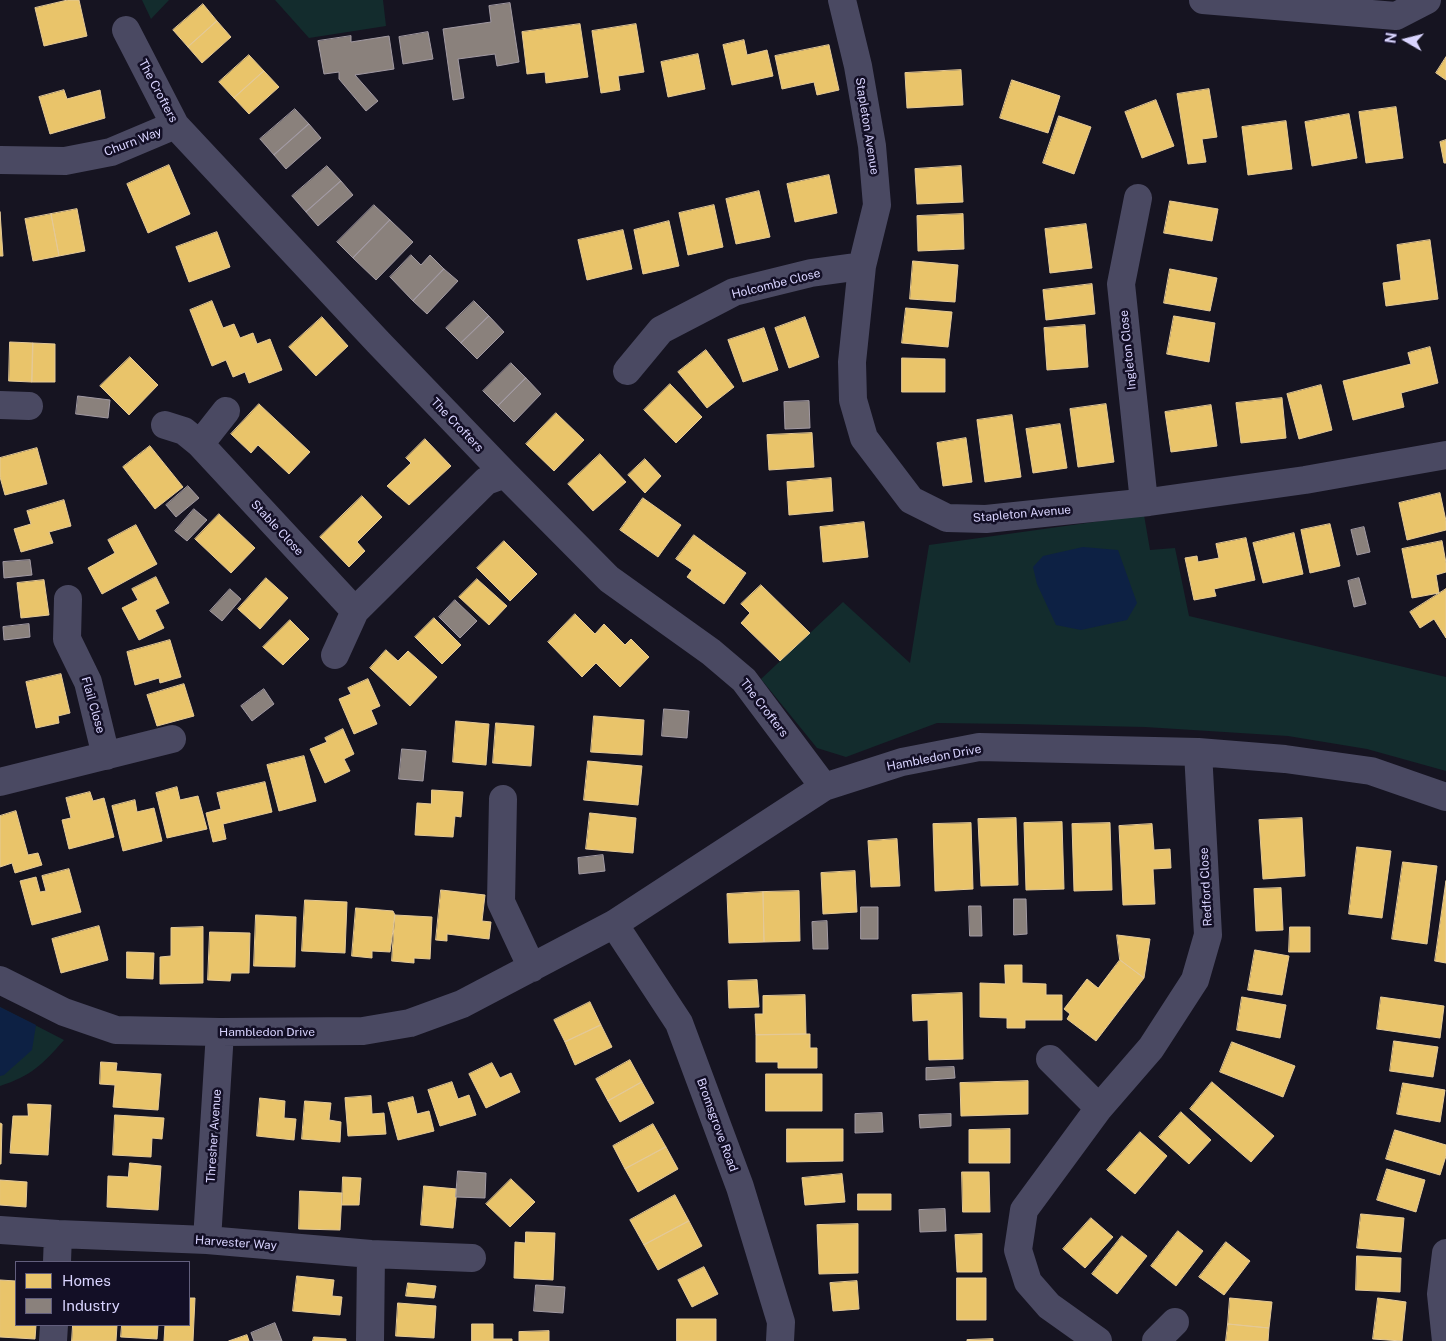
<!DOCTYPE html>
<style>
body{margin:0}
#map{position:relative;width:1446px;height:1341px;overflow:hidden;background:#161421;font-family:"Public Sans",sans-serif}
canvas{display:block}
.legend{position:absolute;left:15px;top:1261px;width:175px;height:65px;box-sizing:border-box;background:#130f26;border:1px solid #625e7d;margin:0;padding:6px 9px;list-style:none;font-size:15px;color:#d9d4ff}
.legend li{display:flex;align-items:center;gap:10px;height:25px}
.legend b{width:25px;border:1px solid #625e7d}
.north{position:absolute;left:1381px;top:15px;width:50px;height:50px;-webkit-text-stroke:4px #130f26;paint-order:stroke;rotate:278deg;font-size:14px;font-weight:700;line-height:20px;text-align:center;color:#d9d4ff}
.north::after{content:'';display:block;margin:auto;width:18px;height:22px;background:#d9d4ff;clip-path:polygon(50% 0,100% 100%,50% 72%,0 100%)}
</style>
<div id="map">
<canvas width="1446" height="1341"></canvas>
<ul class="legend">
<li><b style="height:14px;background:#e9c46a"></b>Homes</li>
<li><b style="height:14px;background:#8a817c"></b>Industry</li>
</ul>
<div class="north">N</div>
</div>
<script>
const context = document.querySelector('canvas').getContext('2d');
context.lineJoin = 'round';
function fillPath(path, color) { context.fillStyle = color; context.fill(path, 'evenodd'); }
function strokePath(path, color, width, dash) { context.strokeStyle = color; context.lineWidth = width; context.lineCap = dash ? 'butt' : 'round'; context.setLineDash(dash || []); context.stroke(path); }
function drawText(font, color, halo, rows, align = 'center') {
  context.font = font + ' "Public Sans",sans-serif'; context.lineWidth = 5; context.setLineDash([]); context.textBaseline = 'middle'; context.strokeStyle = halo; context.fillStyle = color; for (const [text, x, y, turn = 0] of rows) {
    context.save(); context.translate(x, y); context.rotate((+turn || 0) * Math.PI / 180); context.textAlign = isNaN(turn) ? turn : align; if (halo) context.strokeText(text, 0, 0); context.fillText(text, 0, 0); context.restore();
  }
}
const green = new Path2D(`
 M142,0H169L151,19Z
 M275,0H383L386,26L309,38Z
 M1144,515L1150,550L1175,548L1189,616L1446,677V771L1367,749L1288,736L1145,727L1015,724L937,723L846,757L817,748L761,679L843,602L910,663L929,545Z
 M0,1007L64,1040C43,1064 31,1076 0,1086Z`);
const water = new Path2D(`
 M1083,547L1118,550L1137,603L1127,620L1081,630L1056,625L1037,584L1033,567L1043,556Z
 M0,1007L36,1025L32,1050L4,1075L0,1076Z`);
const homes = new Path2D(`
 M68,0H79L87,36L44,46L35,8Z
 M203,4L217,21L188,47L173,30Z
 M217,21L231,37L202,63L188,47Z
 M580,24L588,77L546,83L545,72L527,74L522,32Z
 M636,24L644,72L618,76L620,90L601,93L592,31Z
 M744,40L747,55L767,50L773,76L732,85L723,45Z
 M829,45L839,90L817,95L814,82L782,89L775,56Z
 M698,54L705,89L668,97L661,62Z
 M249,55L264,71L234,98L219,82Z
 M1446,57V80L1436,73Z
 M961,70L963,105L907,108L905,73Z
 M264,71L279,87L249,114L234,98Z
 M1012,80L1060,96L1048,133L1000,118Z
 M1209,89L1217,137L1202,139L1206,162L1188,164L1177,94Z
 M64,90L67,99L100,90L105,118L50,134L39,97Z
 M1156,100L1174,146L1142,158L1125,112Z
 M1396,107L1403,158L1366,163L1359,112Z
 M1349,114L1357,158L1312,166L1305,122Z
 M1059,116L1091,127L1074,174L1043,163Z
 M1286,121L1292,169L1248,175L1242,127Z
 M1446,140V163H1444L1440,142Z
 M169,165L190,214L148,233L127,184Z
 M961,166L963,202L917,204L915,169Z
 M829,175L837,213L795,222L787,184Z
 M759,191L770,237L736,244L726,199Z
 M1170,201L1218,209L1212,241L1164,233Z
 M714,205L723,247L688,255L679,213Z
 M77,209L85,251L59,256L51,214Z
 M0,212L3,256H0Z
 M51,214L59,256L33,261L25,219Z
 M963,214L964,249L918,251L917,216Z
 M669,221L679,266L643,274L634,230Z
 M1086,224L1092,268L1050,273L1045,229Z
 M623,230L632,269L587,280L578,240Z
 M217,232L230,267L189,282L176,247Z
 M1430,240L1438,299L1386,306L1383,283L1401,280L1397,245Z
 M913,261L958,265L955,302L910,299Z
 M1170,269L1217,278L1210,311L1164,303Z
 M1092,284L1095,314L1046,320L1043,290Z
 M212,301L223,328L234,324L240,338L253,333L257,344L270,339L282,370L249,383L245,372L233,377L226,360L212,366L190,310Z
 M906,308L952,312L948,347L902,343Z
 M1174,316L1215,323L1209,362L1167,354Z
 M322,317L348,346L316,376L289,347Z
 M805,317L819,357L789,368L775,328Z
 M1085,325L1088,367L1047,370L1044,328Z
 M764,328L778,370L743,382L728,340Z
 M10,342L33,343L32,382L9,381Z
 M33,343L55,344V382H32Z
 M1430,347L1438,383L1401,393L1404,407L1353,420L1343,381L1411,364L1408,353Z
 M706,350L734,387L707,408L678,372Z
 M130,357L158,385L129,415L100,386Z
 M902,358L945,359V392H902Z
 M670,384L702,417L676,443L644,410Z
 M1321,385L1332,430L1299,439L1287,394Z
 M1282,398L1286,438L1241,443L1236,403Z
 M259,404L310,452L289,474L258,445L251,453L231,434Z
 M1106,404L1114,462L1078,467L1070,409Z
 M1211,405L1217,446L1171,452L1165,412Z
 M556,413L584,440L554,471L526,444Z
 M1012,415L1021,477L985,482L977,420Z
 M1060,424L1067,468L1033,473L1026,429Z
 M812,433L814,467L769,470L767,435Z
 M966,438L972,482L943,486L937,443Z
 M425,439L451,466L409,505L387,486L411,463L406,458Z
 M150,446L183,487L155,509L123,467Z
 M37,448L47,484L5,495L0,477V458Z
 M600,454L626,482L593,511L568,484Z
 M645,459L661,476L645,493L628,475Z
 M831,478L833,511L789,515L787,482Z
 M1440,493L1446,521V530L1407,540L1399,503Z
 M362,496L382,517L357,542L365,551L349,567L320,537Z
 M643,498L681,525L658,557L620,530Z
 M64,500L71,526L49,532L53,543L21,552L14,529L31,524L27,511Z
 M219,514L255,548L231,573L195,539Z
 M864,522L868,557L823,562L820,527Z
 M1330,524L1340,566L1310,573L1301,530Z
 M136,525L157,564L102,594L88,568L115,553L108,540Z
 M1294,533L1303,574L1263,583L1253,543Z
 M694,535L746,573L724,604L687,577L692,570L676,559Z
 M1246,538L1255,580L1214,589L1216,596L1194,600L1185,558L1197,556L1198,562L1219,558L1216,544Z
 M504,541L537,574L510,601L477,568Z
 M1442,541L1446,563V572L1436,575L1439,593L1412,598L1402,549Z
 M156,577L169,603L155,610L164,628L139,640L122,608L138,600L132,589Z
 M266,578L288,598L260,629L238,609Z
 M477,579L507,606L489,625L459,597Z
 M44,580L49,615L21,618L17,583Z
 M761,585L810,633L780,661L741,623L750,613L741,604Z
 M1446,589V638L1434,619L1420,628L1410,612Z
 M575,614L595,634L604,624L625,645L631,639L649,657L620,687L596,663L582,677L548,642Z
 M434,618L461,645L442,664L415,637Z
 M290,620L309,639L283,665L263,647Z
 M170,640L181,677L160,683L159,678L135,685L127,652Z
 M386,650L398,661L408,651L437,677L410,706L370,668Z
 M61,674L70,713L58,716L59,723L36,728L26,682Z
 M368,679L380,706L371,710L377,724L354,734L339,699L351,694L348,688Z
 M184,684L194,716L157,726L147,695Z
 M594,716L644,720L642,755L591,752Z
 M456,721L489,724L486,765L453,762Z
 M496,723L534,726L531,766L493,763Z
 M343,729L354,754L344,759L350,771L325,783L310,749L327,742L325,738Z
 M304,756L316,801L279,811L267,765Z
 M588,761L642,766L638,805L584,800Z
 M265,782L272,812L223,824L226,839L213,842L206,813L221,809L217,793Z
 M177,787L180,800L198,796L207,829L167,838L156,793Z
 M432,790L463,792L461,817L455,816L453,837L415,835L417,803L431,804Z
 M90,792L93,801L104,798L114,837L69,849L62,820L71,818L66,798Z
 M135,800L137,812L154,808L162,841L123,851L112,806Z
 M16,811L28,855L38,853L42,865L15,873L12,863L0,867V816Z
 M590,813L636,818L633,853L586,849Z
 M1016,818L1018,885L981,886L978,819Z
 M1302,818L1305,876L1263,879L1259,820Z
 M1062,822L1064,889L1026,890L1024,823Z
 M971,823L973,889L935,891L933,824Z
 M1110,823L1112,890L1074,891L1072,824Z
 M1152,824L1154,850L1170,849L1171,868L1153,869L1155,904L1123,905L1119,826Z
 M897,839L900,886L871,887L868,841Z
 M1357,847L1391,851L1382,918L1349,914Z
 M1403,862L1437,866L1427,944L1392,939Z
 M69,869L81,912L32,925L20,881L36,877L40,892L46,891L42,876Z
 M855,871L857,912L823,914L821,873Z
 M1446,881V963L1435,961Z
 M1281,888L1283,930L1256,931L1254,889Z
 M441,890L485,895L482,921L491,922L489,939L447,934V941L436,940Z
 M799,891L800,941L764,942L763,892Z
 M763,892L764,942L729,943L727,894Z
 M305,900L347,902L345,953L302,951Z
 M356,908L393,911L395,915L390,952L372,951V958L352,956Z
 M256,915L296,917L295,967L254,966Z
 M395,915L432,917L430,959L414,958V963L392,961Z
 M99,926L108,960L61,973L52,939Z
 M203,927V983L160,984V957L171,956V928Z
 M1290,927H1310V952H1289Z
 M210,932L250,933L249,973H231L230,981L208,980Z
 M1117,935L1150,939L1144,978L1120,960Z
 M1255,950L1289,956L1282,995L1248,990Z
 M127,952L154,953L153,979L127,978Z
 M1120,960L1144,978L1096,1041L1067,1019L1070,1014L1064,1009L1087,979L1098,988Z
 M1005,965H1022V983L1046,984V995H1062V1020H1025V1028H1007V1018L980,1017V983L1005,984Z
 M757,980L759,1007L729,1008L728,981Z
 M962,993L963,1059L929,1060L928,1020L913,1021L912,995Z
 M805,995L806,1034L756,1035L755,1014H763V996Z
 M1242,997L1286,1005L1280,1038L1237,1030Z
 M1381,997L1444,1006L1440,1038L1377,1029Z
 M590,1002L601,1025L565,1042L554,1020Z
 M601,1025L612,1047L575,1065L565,1042Z
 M806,1034H810V1048H817V1068H778V1062H756V1035Z
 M1394,1041L1438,1047L1433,1077L1390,1071Z
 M1232,1042L1295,1066L1283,1097L1220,1072Z
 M630,1060L642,1082L608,1101L596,1079Z
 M101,1062L117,1063L116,1071L161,1074L158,1110L113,1107L115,1085L100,1084Z
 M492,1063L500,1078L511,1073L520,1092L486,1108L469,1074Z
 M766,1074H822V1111H766Z
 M1028,1081V1114L961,1116L960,1083Z
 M452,1082L458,1099L469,1095L476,1115L440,1126L428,1090Z
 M642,1082L654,1103L620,1122L608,1101Z
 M1212,1082L1274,1136L1251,1162L1190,1109Z
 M1403,1083L1445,1090L1440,1122L1397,1114Z
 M371,1096L372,1114L384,1113L386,1134L348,1136L345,1098Z
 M413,1097L417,1114L429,1111L434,1131L398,1140L388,1103Z
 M260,1098L285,1101L284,1118L296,1119L294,1140L257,1136Z
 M305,1101L331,1103L329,1120L341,1122L340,1142L302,1139Z
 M28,1104L51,1105L48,1155L10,1153L13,1116H28Z
 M1181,1112L1211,1140L1189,1164L1159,1137Z
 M115,1115L164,1118L162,1139L152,1138L151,1157L113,1155Z
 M0,1123L2,1124L1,1164H0Z
 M653,1124L666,1147L625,1169L613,1146Z
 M787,1129H843V1161L787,1162Z
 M1010,1129V1163H969V1130Z
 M1395,1130L1446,1145V1156L1440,1175L1386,1159Z
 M1140,1132L1167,1156L1135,1194L1107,1170Z
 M666,1147L678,1169L638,1192L625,1169Z
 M130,1163L161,1166L158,1210L107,1207L108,1176L128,1177Z
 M1387,1169L1425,1180L1416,1212L1377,1200Z
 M962,1172H989L990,1212H963Z
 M842,1174L845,1202L805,1205L802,1178Z
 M343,1177L361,1178L359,1205H342Z
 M511,1179L535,1202L510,1227L486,1204Z
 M0,1180L27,1182L26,1207L0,1205Z
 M424,1186L457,1189L453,1228L421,1225Z
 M300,1191L342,1193L340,1230L299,1229Z
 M858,1194H891V1210H858Z
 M675,1195L689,1221L644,1245L630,1220Z
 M1361,1214L1404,1218L1401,1252L1357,1248Z
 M1091,1218L1113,1237L1085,1268L1063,1249Z
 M689,1221L702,1246L658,1270L644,1245Z
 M858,1224V1273L819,1274L817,1225Z
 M1178,1231L1203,1251L1176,1286L1151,1266Z
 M526,1232L555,1233L553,1280L514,1278L515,1242L525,1243Z
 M982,1234V1272H957L955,1235Z
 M1122,1236L1147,1256L1117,1294L1092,1274Z
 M1226,1242L1250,1261L1224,1295L1199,1277Z
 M1357,1256L1401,1258L1400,1292L1356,1290Z
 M704,1267L718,1294L692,1307L678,1280Z
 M297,1276L334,1280L332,1296L342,1297L340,1315L293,1311Z
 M957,1278H986V1320H957Z
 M0,1280L16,1281V1325H36L35,1339L0,1337Z
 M857,1281L859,1309L833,1311L830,1283Z
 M408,1283L436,1286L434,1298L406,1296Z
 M189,1298H195L193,1341H164L165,1325H189Z
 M1230,1298L1272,1302L1269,1328L1228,1324Z
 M1378,1298L1406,1302L1402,1341L1373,1339Z
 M398,1303L436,1306L434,1338L396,1336Z
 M677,1319H716V1341H677Z
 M472,1324H493V1339H512V1341H472Z
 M1228,1324L1269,1328L1268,1341H1226Z
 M73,1325H117L116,1341H72Z
 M122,1325H158L157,1339L121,1337Z
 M549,1331V1341H519V1332Z
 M247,1335L249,1341H229Z
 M314,1337L346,1339V1341H313Z
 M993,1339V1341H967V1340Z`);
const industry = new Path2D(`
 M510,3L519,62L497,66L495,54L458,59L464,98L453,100L443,29L491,22L489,6Z
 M428,32L433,59L403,64L399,37Z
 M351,36V42L389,36L394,69L355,75L378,101L366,111L339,79V72L324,74L318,41Z
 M295,109L309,124L274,155L260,139Z
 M309,124L321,138L286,169L274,155Z
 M327,166L341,181L306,212L292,196Z
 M341,181L353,195L318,226L306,212Z
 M374,205L390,220L353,258L337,242Z
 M390,220L413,242L376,280L353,258Z
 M411,255L421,265L430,255L444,269L413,301L390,277Z
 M444,269L458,281L427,314L413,301Z
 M474,301L489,316L461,343L446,328Z
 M489,316L504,332L477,359L461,343Z
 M511,363L526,378L498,406L483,391Z
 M526,378L541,394L514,422L498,406Z
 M78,396L110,400L108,418L76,414Z
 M809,401L810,428L785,429L784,402Z
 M188,486L199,498L176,517L166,505Z
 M194,509L207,520L187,541L175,531Z
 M1364,527L1370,552L1357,555L1351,530Z
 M30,560L32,575L4,578L3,562Z
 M1359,578L1366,604L1354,607L1348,581Z
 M230,589L241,599L222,621L210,611Z
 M455,600L477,621L460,638L439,617Z
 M29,624L30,637L4,640L3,627Z
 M264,689L274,704L252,721L241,706Z
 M664,709L689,711L687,738L662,736Z
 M402,749L426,751L423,781L399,779Z
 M603,855L605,871L579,874L578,858Z
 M1014,899H1026L1027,934L1014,935Z
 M969,906H981L982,936H970Z
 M861,907H878V939H861Z
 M827,921L828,949H813L812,922Z
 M954,1067L955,1078L926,1080V1068Z
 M882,1113L883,1132L855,1133V1114Z
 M951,1114V1126L920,1128L919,1115Z
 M458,1171L486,1173L485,1198L456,1197Z
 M945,1209L946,1231L920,1232L919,1210Z
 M536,1285L565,1287L563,1313L534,1311Z
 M275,1323L282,1341H254L251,1333Z`);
const minor = new Path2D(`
 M842,0L858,66L872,146L877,205L862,266L852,362L853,400L864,438L911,500L947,518L986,519L1149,502L1305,480L1446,455
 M1203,0L1396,16L1427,0
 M126,30L175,125L378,342L505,474L609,579L711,652L744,680L824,787
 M0,160L65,161L111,152L175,125
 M1138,198L1121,284L1144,502
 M627,371L661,330L734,292L811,273L862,266
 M0,405L29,406
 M165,425L184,431L200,444L355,611
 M200,444L226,411
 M68,599L67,639L88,682L106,756
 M335,655L355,611L486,481L505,474
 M0,782L172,739
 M503,799L501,902L532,968
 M614,924L679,1023L740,1187L781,1322L780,1341
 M0,980L64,1012L116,1030L220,1032L363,1031L410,1023L462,1004L614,924L824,787L902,762L979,747L1198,752L1285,759L1371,771L1446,797
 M1050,1059L1099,1108
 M0,1230L58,1234L207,1240L371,1254L472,1258
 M207,1240L220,1032
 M57,1262L58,1234
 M53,1341L54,1325
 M370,1341L371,1254
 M1098,1341L1049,1306L1028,1282L1018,1250L1024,1210L1099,1108L1151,1048L1195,980L1208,935L1198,752
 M1156,1341L1175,1322
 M1446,1341L1441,1294L1446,1253`);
const streetNames = [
 ["The Crofters",158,91,62],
 ["Stapleton Avenue",867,126,81],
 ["Churn Way",133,142,-21],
 ["Holcombe Close",776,284,-14],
 ["Ingleton Close",1128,350,-96],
 ["The Crofters",457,425,46],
 ["Stapleton Avenue",1022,514,-5],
 ["Stable Close",277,528,47],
 ["Flail Close",93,705,74],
 ["The Crofters",764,708,52],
 ["Hambledon Drive",934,758,-11],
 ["Redford Close",1206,887,-93],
 ["Hambledon Drive",267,1032],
 ["Bromsgrove Road",717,1125,70],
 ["Thresher Avenue",214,1136,-86],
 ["Harvester Way",236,1243,4]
];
fillPath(green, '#132c2d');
fillPath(water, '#0d2144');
fillPath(homes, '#e9c46a');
strokePath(homes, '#e4c997', 1);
fillPath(industry, '#8a817c');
strokePath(industry, '#a29aa3', 1);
strokePath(minor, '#4a4962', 28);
drawText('12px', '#d9d4ff', '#130f26', streetNames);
</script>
